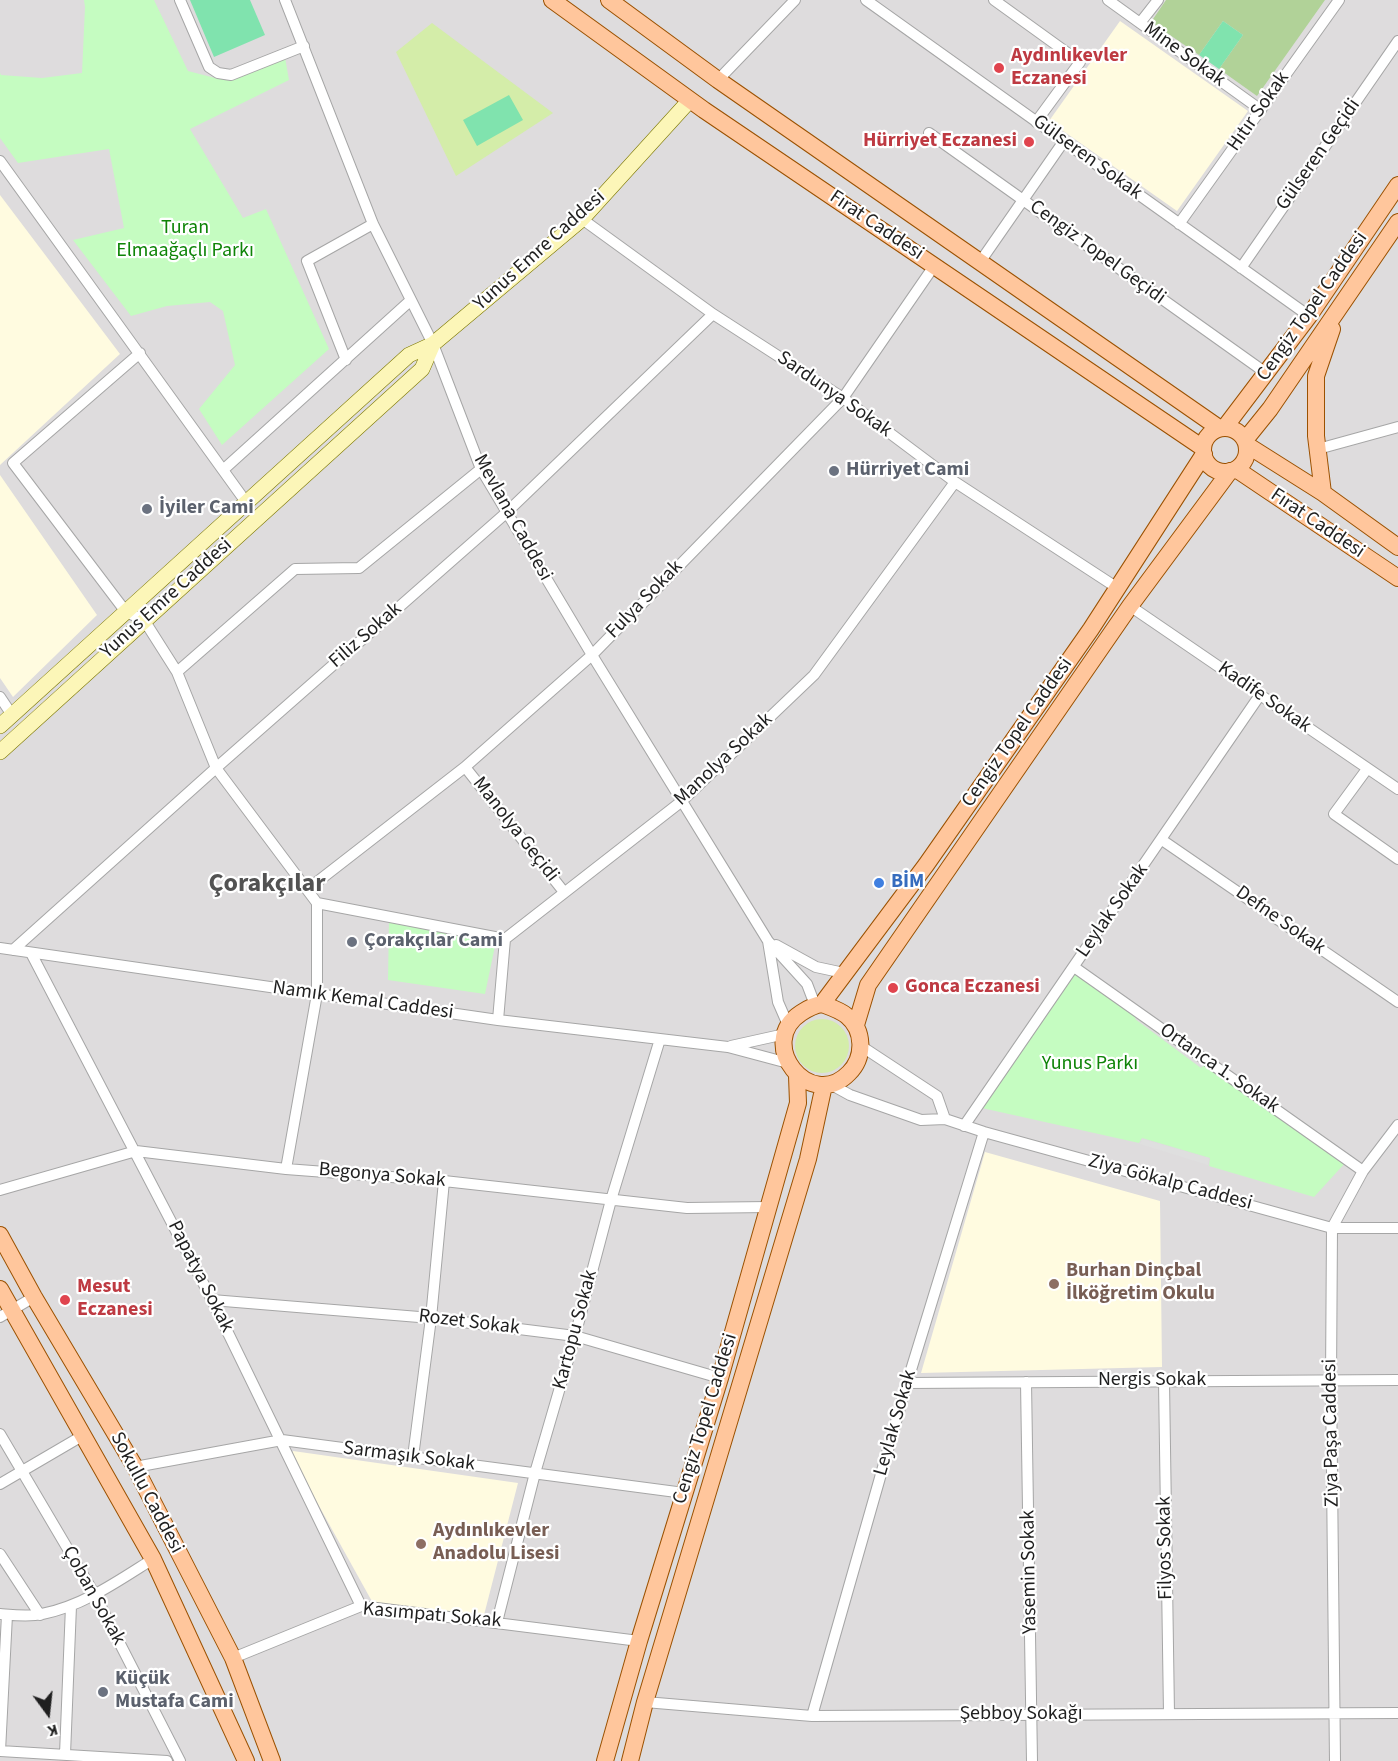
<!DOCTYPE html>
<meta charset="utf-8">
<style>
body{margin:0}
#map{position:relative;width:1398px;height:1761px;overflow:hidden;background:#f1ebe5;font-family:"Source Sans 3",sans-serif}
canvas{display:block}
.north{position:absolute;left:18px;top:1683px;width:60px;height:60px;-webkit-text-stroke:4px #fff;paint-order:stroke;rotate:165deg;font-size:16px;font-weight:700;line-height:24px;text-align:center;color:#1f1f1f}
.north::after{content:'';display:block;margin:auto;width:21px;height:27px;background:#1f1f1f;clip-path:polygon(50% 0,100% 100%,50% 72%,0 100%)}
</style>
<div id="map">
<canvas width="1398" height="1761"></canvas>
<div class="north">K</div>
</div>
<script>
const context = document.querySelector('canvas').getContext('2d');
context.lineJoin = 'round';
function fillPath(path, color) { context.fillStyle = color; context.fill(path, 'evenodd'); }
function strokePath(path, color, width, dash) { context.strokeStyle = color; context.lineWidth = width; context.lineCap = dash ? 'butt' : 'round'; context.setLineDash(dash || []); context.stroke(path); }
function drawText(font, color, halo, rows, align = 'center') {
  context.font = font + ' "Source Sans 3",sans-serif'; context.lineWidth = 4.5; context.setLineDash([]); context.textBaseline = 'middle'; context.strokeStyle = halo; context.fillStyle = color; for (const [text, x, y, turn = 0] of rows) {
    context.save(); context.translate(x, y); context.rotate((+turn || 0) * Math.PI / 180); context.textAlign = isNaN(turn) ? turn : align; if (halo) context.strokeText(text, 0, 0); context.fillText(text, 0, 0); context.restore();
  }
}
const residential = new Path2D(`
 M0,0H1398V1761H0Z`);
const education = new Path2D(`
 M1120,21L1248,111L1177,211L1049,121Z
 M0,195L120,354L0,465Z
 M0,475L97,615L13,697L0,678Z
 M985,1152L1160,1201L1162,1367L921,1373Z
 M293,1451L518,1483L484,1615L374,1605L294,1461L292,1454Z`);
const grass = new Path2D(`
 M432,23L553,113L456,176L396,52Z
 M795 1046a27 27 0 1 1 54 0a27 27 0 1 1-54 0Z`);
const forest = new Path2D(`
 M1166,0H1325L1257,96L1219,69L1243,35L1223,21L1199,55L1151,22Z`);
const park = new Path2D(`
 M84,0H154L188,71L215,78L284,52L289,80L190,129L243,218L266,209L329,349L222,445L199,409L235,365L223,311L210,302L167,306L131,316L73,240L124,228L109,149L18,163L0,138V73L1,75L42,78L82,73L85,7Z
 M389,921L496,941L485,994L388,980Z
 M1075,970L1138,1014L1135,1019L1201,1068L1207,1062L1346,1162L1314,1197L1209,1166L1210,1158L1142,1138L1139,1143L982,1108Z`);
const pitch = new Path2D(`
 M190,0H250L265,35L214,57Z
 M1223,21L1243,35L1219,69L1199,55Z
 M509,95L523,120L477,146L463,120Z`);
const parking = new Path2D(`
 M1142,1139L1209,1158L1208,1165L1140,1144Z`);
const street = new Path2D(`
 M180,0L209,67L218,73L231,75L304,46
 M285,0L373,224L433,344L481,469L592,655L768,941L807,984L815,1005
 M866,0L1309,316
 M994,0L1080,62L1036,122
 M1108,0L1261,110
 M1140,23L1158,0
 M718,80L795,0
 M929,133L1266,373
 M0,161L246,502
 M582,219L713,314L843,398L955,482L1119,589
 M1179,224L1339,0
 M980,262L1064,141
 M1241,268L1398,41
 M140,353L13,463L126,612L144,620L177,672L216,768L317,903V994L286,1169
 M346,360L307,261L373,224
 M1318,449L1398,427
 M223,470L411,300
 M1130,606L1398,789
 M177,672L295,569L359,568L481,469
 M0,697L12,715
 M465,767L564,892
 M1367,769L1334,814L1398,859
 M1162,840L1398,1002
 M308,889L465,767L592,655L843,398L934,266
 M317,903L505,939
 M768,941L778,1002L788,1025
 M776,945L816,967L844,973
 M0,948L498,1020L728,1047L788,1063
 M13,950L216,768L506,513L713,314
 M31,953L212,1300L361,1606
 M1074,967L1363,1171
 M498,1020L505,939L682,801L814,675L955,482
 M731,1046L785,1034
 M861,1046L937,1096L945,1119
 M830,1084L850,1095L921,1120L945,1119L984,1132L1332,1228H1398
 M964,1126L1260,695
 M0,1190L136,1151L286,1169L444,1181L687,1208L769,1207
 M212,1300L431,1318L575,1336L720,1378
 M0,1317L34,1297
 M1164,1381L1169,1714
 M1026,1382L1032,1761
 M907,1383L1398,1380
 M0,1434L95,1595L180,1761
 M413,1457L431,1318L444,1181
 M135,1467L282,1440L684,1493
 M0,1484L82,1436
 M0,1554L40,1615
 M0,1614C13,1615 29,1617 42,1614C83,1606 118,1581 153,1559
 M497,1622L535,1473L575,1336L611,1200L660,1039
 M233,1658L361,1606L639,1641
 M645,1702L812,1716L1398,1713
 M812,1716L907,1383L984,1132
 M0,1751L167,1761
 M0,1751L7,1615
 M65,1754L71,1606
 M1335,1761L1331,1380L1332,1228L1363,1171L1398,1125`);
const secondary = new Path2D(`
 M0,726L409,355L433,344L582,219L690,100
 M0,752L422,369L433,344`);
const primary = new Path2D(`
 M552,0L704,110L1203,448
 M609,0L718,80L1219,428
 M1225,427L1309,316L1398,185
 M1203 450a22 22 0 1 1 44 0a22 22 0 1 1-44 0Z
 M1245,440L1270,409L1398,222
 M1247,445L1323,493L1398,547
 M1236,469L1398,578
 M1323,493L1316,436V376L1332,329
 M822,1004L926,865L1091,629L1204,454
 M822,1004C830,1007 840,1010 847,1016C864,1030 865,1057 849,1073C810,1113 755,1043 801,1013C807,1009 814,1005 822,1004Z
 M856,1025L868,985L1130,606L1230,471
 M0,1235L34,1297L135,1467L233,1658L272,1761
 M0,1289L153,1559L246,1761
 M605,1761L639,1641L720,1378L798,1103L797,1076
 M630,1761L645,1702L808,1159L824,1085`);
const markers = [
 [999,68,6,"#e0444e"],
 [1029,142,6,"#e0444e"],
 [834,471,6,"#6b7280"],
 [147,509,6,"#6b7280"],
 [879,883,6,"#3f7fe0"],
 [352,942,6,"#6b7280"],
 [893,988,6,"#e0444e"],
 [1054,1284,6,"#8d6e63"],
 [65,1300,6,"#e0444e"],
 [421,1544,6,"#8d6e63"],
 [103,1692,6,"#6b7280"]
];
const streetNames = [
 ["Mine Sokak",1184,55,36],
 ["Hıtır Sokak",1259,112,-55],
 ["Gülseren Geçidi",1319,155,-55],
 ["Gülseren Sokak",1087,158,36],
 ["Fırat Caddesi",876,226,34],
 ["Yunus Emre Caddesi",540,251,-42],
 ["Cengiz Topel Geçidi",1097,253,36],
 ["Cengiz Topel Caddesi",1313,307,-55],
 ["Sardunya Sokak",834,395,35],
 ["Mevlana Caddesi",512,518,61],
 ["Fırat Caddesi",1317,524,34],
 ["Yunus Emre Caddesi",167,599,-42],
 ["Fulya Sokak",645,600,-46],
 ["Filiz Sokak",366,636,-41],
 ["Kadife Sokak",1264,698,35],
 ["Cengiz Topel Caddesi",1018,733,-55],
 ["Manolya Sokak",724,760,-43],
 ["Manolya Geçidi",515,830,52],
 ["Leylak Sokak",1113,911,-55],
 ["Defne Sokak",1280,921,35],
 ["Namık Kemal Caddesi",363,1001,8],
 ["Ortanca 1. Sokak",1219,1069,35],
 ["Begonya Sokak",382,1176,5],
 ["Ziya Gökalp Caddesi",1170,1183,15],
 ["Papatya Sokak",200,1277,63],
 ["Rozet Sokak",469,1323,7],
 ["Kartopu Sokak",576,1330,-75],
 ["Nergis Sokak",1152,1381],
 ["Cengiz Topel Caddesi",706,1419,-73],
 ["Leylak Sokak",896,1423,-74],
 ["Ziya Paşa Caddesi",1332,1433,-91],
 ["Sarmaşık Sokak",409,1457,7],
 ["Sokullu Caddesi",146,1493,62],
 ["Filyos Sokak",1166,1548,-91],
 ["Yasemin Sokak",1030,1572,-91],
 ["Çoban Sokak",93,1596,61],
 ["Kasımpatı Sokak",432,1616,5],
 ["Şebboy Sokağı",1021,1715]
];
const healthNames = [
 ["Aydınlıkevler",1011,57],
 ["Eczanesi",1011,80],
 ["Hürriyet Eczanesi",1017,142,"right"],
 ["Gonca Eczanesi",905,988],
 ["Mesut",77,1288],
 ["Eczanesi",77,1311]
];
const parkNames = [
 ["Turan",185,229],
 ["Elmaağaçlı Parkı",185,252],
 ["Yunus Parkı",1090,1065]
];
const worshipNames = [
 ["Hürriyet Cami",846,471],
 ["İyiler Cami",159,509],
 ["Çorakçılar Cami",364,942],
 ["Küçük",115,1680],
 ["Mustafa Cami",115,1703]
];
const shopNames = [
 ["BİM",891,883]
];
const educationNames = [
 ["Burhan Dinçbal",1066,1272],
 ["İlköğretim Okulu",1066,1295],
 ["Aydınlıkevler",433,1532],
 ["Anadolu Lisesi",433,1555]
];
const districtNames = [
 ["Çorakçılar",267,885]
];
fillPath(residential, '#dedcdd');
fillPath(education, '#fffbe0');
fillPath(grass, '#d4eda9');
fillPath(forest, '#b1d298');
fillPath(park, '#c5fcc1');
fillPath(pitch, '#80e3ae');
fillPath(parking, '#dfdfdf');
strokePath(street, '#a6a6a6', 12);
strokePath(secondary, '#7d7800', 16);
strokePath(primary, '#9b5100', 18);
strokePath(street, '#fff', 10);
strokePath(secondary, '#fcf6b8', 15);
strokePath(primary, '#ffc69c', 16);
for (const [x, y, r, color] of markers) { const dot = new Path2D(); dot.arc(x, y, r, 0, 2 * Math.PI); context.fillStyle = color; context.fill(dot); strokePath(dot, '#fff', 2); }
drawText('20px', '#1f1f1f', '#fff', streetNames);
drawText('bold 20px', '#be3a42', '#fff', healthNames, 'left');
drawText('20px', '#0e8407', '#fff', parkNames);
drawText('bold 20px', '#5b616d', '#fff', worshipNames, 'left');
drawText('bold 20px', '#366cbe', '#fff', shopNames, 'left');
drawText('bold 20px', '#785e54', '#fff', educationNames, 'left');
drawText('bold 26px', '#525252', '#fff', districtNames);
</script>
